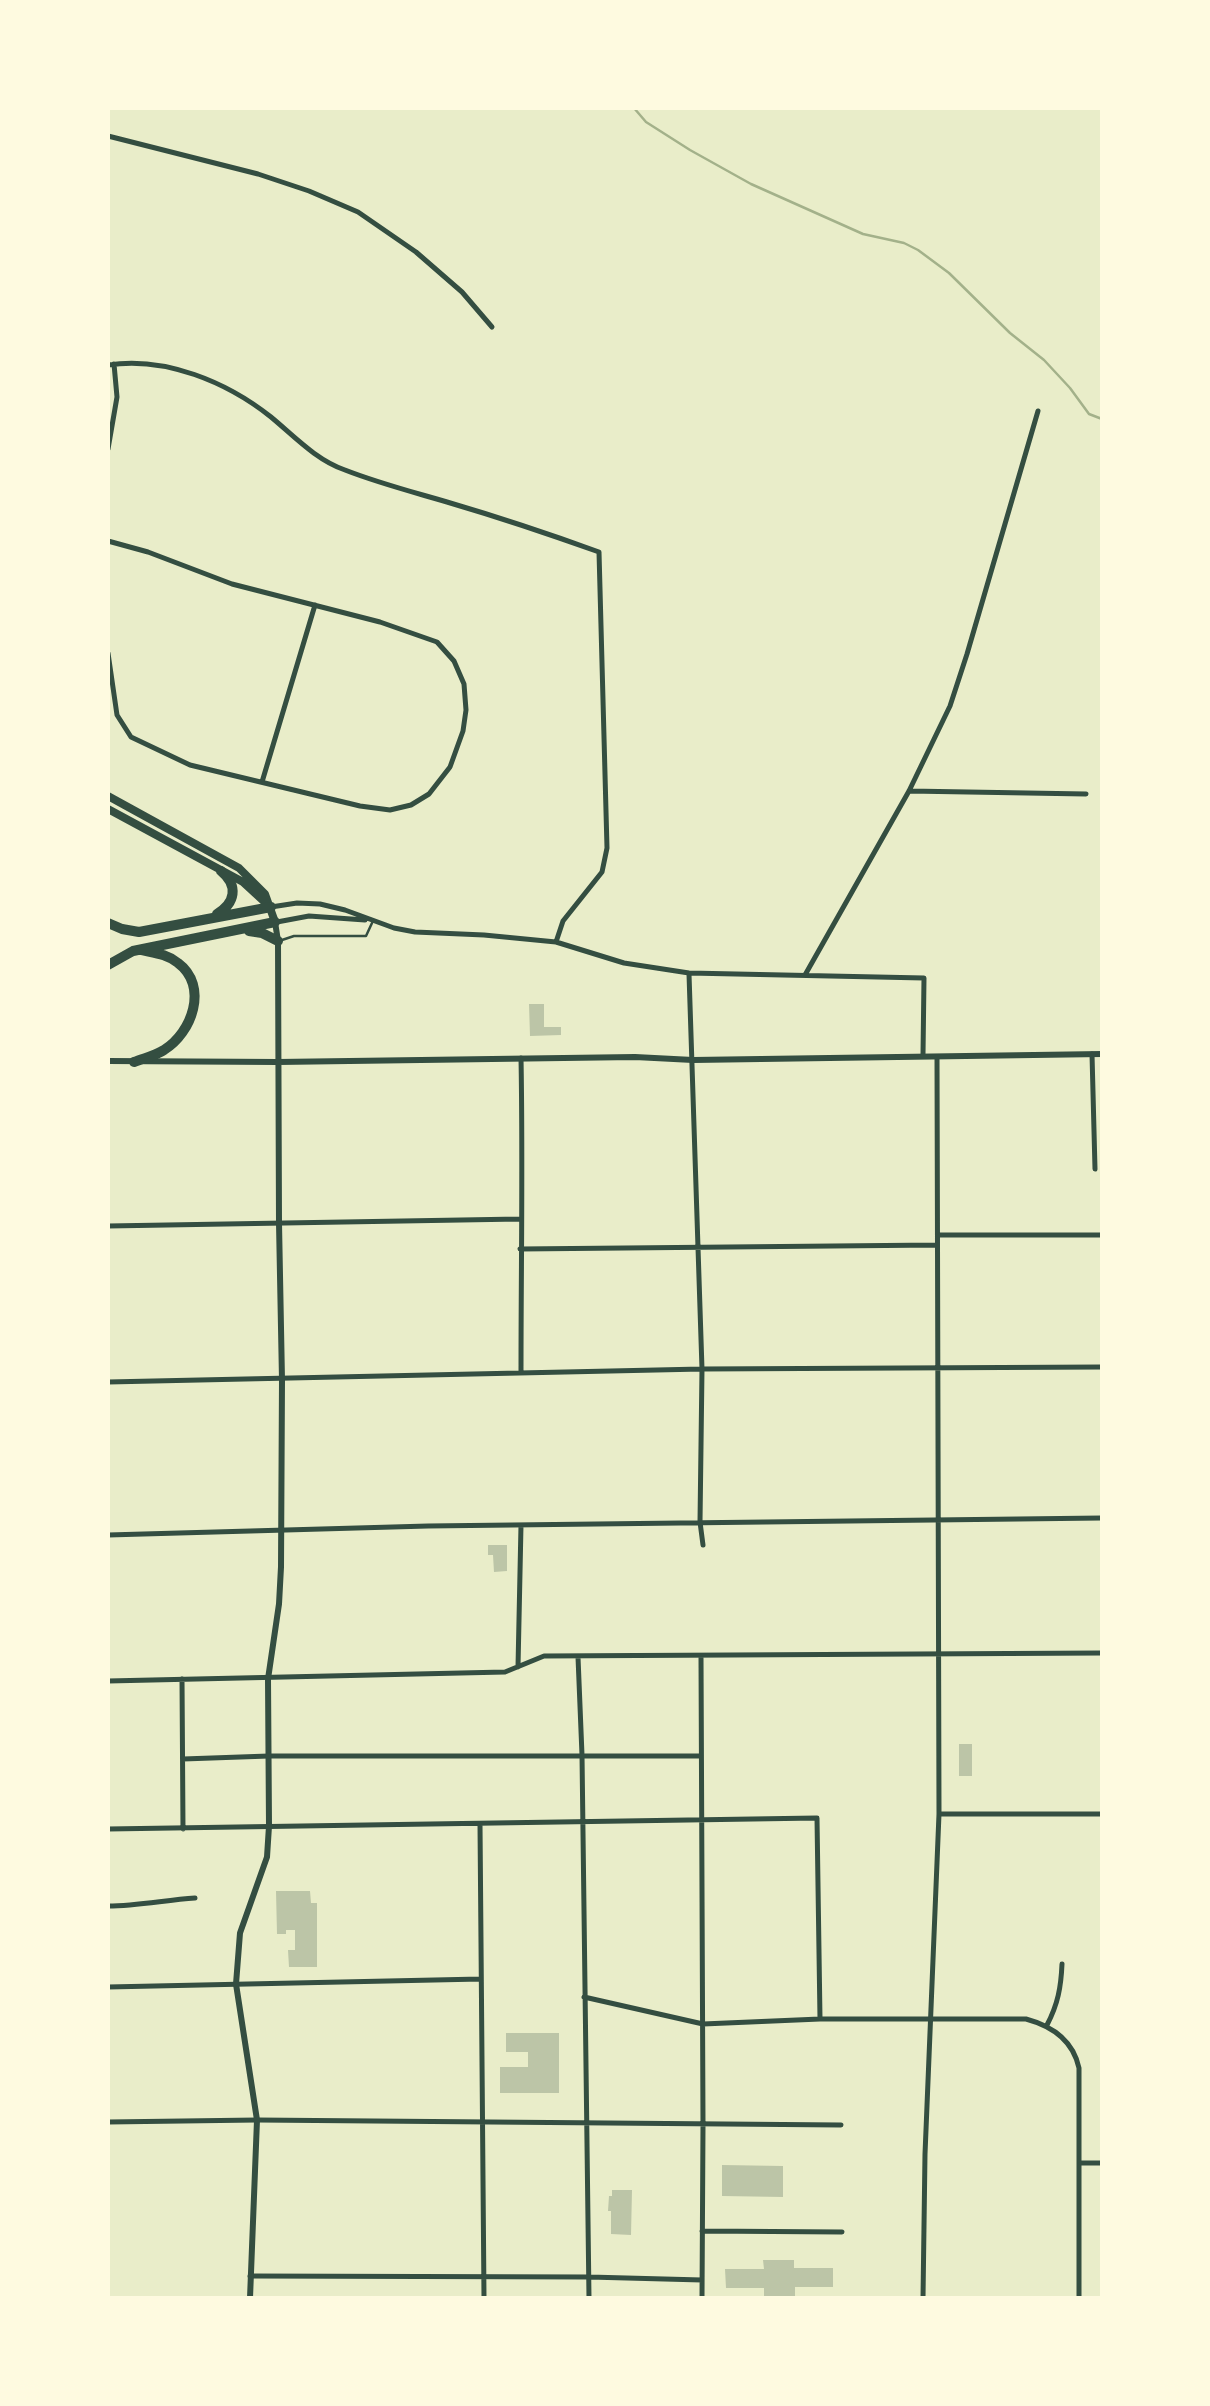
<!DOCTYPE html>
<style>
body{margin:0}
#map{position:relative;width:1210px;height:2406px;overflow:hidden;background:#e9edc9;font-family:Inter,sans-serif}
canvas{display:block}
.frame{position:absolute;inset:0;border:110px solid #fefae0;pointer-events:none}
</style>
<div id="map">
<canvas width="1210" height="2406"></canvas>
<div class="frame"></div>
</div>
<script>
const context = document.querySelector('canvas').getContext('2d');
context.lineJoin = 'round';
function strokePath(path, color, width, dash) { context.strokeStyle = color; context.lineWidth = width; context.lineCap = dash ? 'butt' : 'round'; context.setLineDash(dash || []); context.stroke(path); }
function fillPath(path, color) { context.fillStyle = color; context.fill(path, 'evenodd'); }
const stream = new Path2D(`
 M634,108L646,122L690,150L751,184L863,234L904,243L918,250L949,273L1010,333L1044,360L1070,388L1089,414L1102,419`);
const building = new Path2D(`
 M529,1004H544V1027H561V1035L530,1036Z
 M488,1545H507V1571L494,1572L493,1555H488Z
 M959,1744H972V1776H959Z
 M276,1891H310L311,1903H317V1967H289L288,1950H295V1930H286V1934H277Z
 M506,2033H559V2093H500V2067H528V2052H506Z
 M722,2165L783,2166V2197L722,2196Z
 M612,2190H632L631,2235L611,2234V2211H608L609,2196H612Z
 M763,2260H794V2268H833V2287H795V2298H764V2288H726L725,2269H764Z`);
const service = new Path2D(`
 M279,941L294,936H366L372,923`);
const minor = new Path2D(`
 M108,136L258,174L309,191L358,212L416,252L462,292L492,327
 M108,365C165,356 227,382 271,417C294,436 316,460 345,470C378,483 413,492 447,502C498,517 549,534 599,552L607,848L602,872L563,921L556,942
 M108,449L117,397L114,364
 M108,541L148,552L232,584L380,622L437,642L454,661L464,684L466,710L463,731L450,767L429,794L411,805L390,810L360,806L190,765L131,737L117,715L108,653
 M262,782L315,605
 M909,791L1086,794
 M271,907L297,903L320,904L345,910L394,928L415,932L484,935L556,942L624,963L689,973L924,978L923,1055
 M277,922L309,916L365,920
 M689,974L702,1369L700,1522L703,1545
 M805,975L909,791L950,706L967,654L1038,411
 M1092,1054L1095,1169
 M521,1058C523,1163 521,1267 521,1372
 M108,1226L520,1219
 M939,1235H1102
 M520,1249L937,1245
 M108,1382L702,1369L1102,1367
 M108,1535L428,1526L1102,1518
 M578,1657L582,1755L589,2298
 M701,1657L703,2125L702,2298
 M518,1667L521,1525
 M182,1679L183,1829
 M108,1681L505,1672L544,1656L1102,1653
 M183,1759L269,1756H700
 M939,1814H1102
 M480,1824L484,2298
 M108,1829L817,1818L820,2019
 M108,1906C138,1906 165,1900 195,1898
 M108,1987L481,1979
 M584,1997L703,2024L820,2019H1026C1052,2026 1073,2040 1079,2068V2298
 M1047,2025C1058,2004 1061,1987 1062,1964
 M108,2122L257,2120L841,2125
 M1080,2163H1102
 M702,2231L842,2232
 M250,2276L589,2277L702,2280
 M923,2298L925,2154L939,1814L937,1057`);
const tertiary = new Path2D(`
 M108,1061L278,1062L635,1057L693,1060L1102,1054
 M250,2298L257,2120L236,1984L240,1933L267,1857L269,1826L268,1679L279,1604L281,1567L282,1380L279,1223L278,941L275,922`);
const secondary = new Path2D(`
 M108,796L239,868L265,894L275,922
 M108,809L243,882L268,905`);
const motorway = new Path2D(`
 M217,914C235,903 239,886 221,871
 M108,923L122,929L139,932L271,907
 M249,931L262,933L278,941
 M108,965L133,951L275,922
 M134,1062C144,1058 155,1056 164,1050C192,1033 209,986 178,963C167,954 154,953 141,950`);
strokePath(stream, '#a3b18a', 2.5);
fillPath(building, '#bcc5a7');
strokePath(service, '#344e41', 2.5);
strokePath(minor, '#344e41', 5);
strokePath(tertiary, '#344e41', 6);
strokePath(secondary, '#344e41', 8);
strokePath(motorway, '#344e41', 10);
</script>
